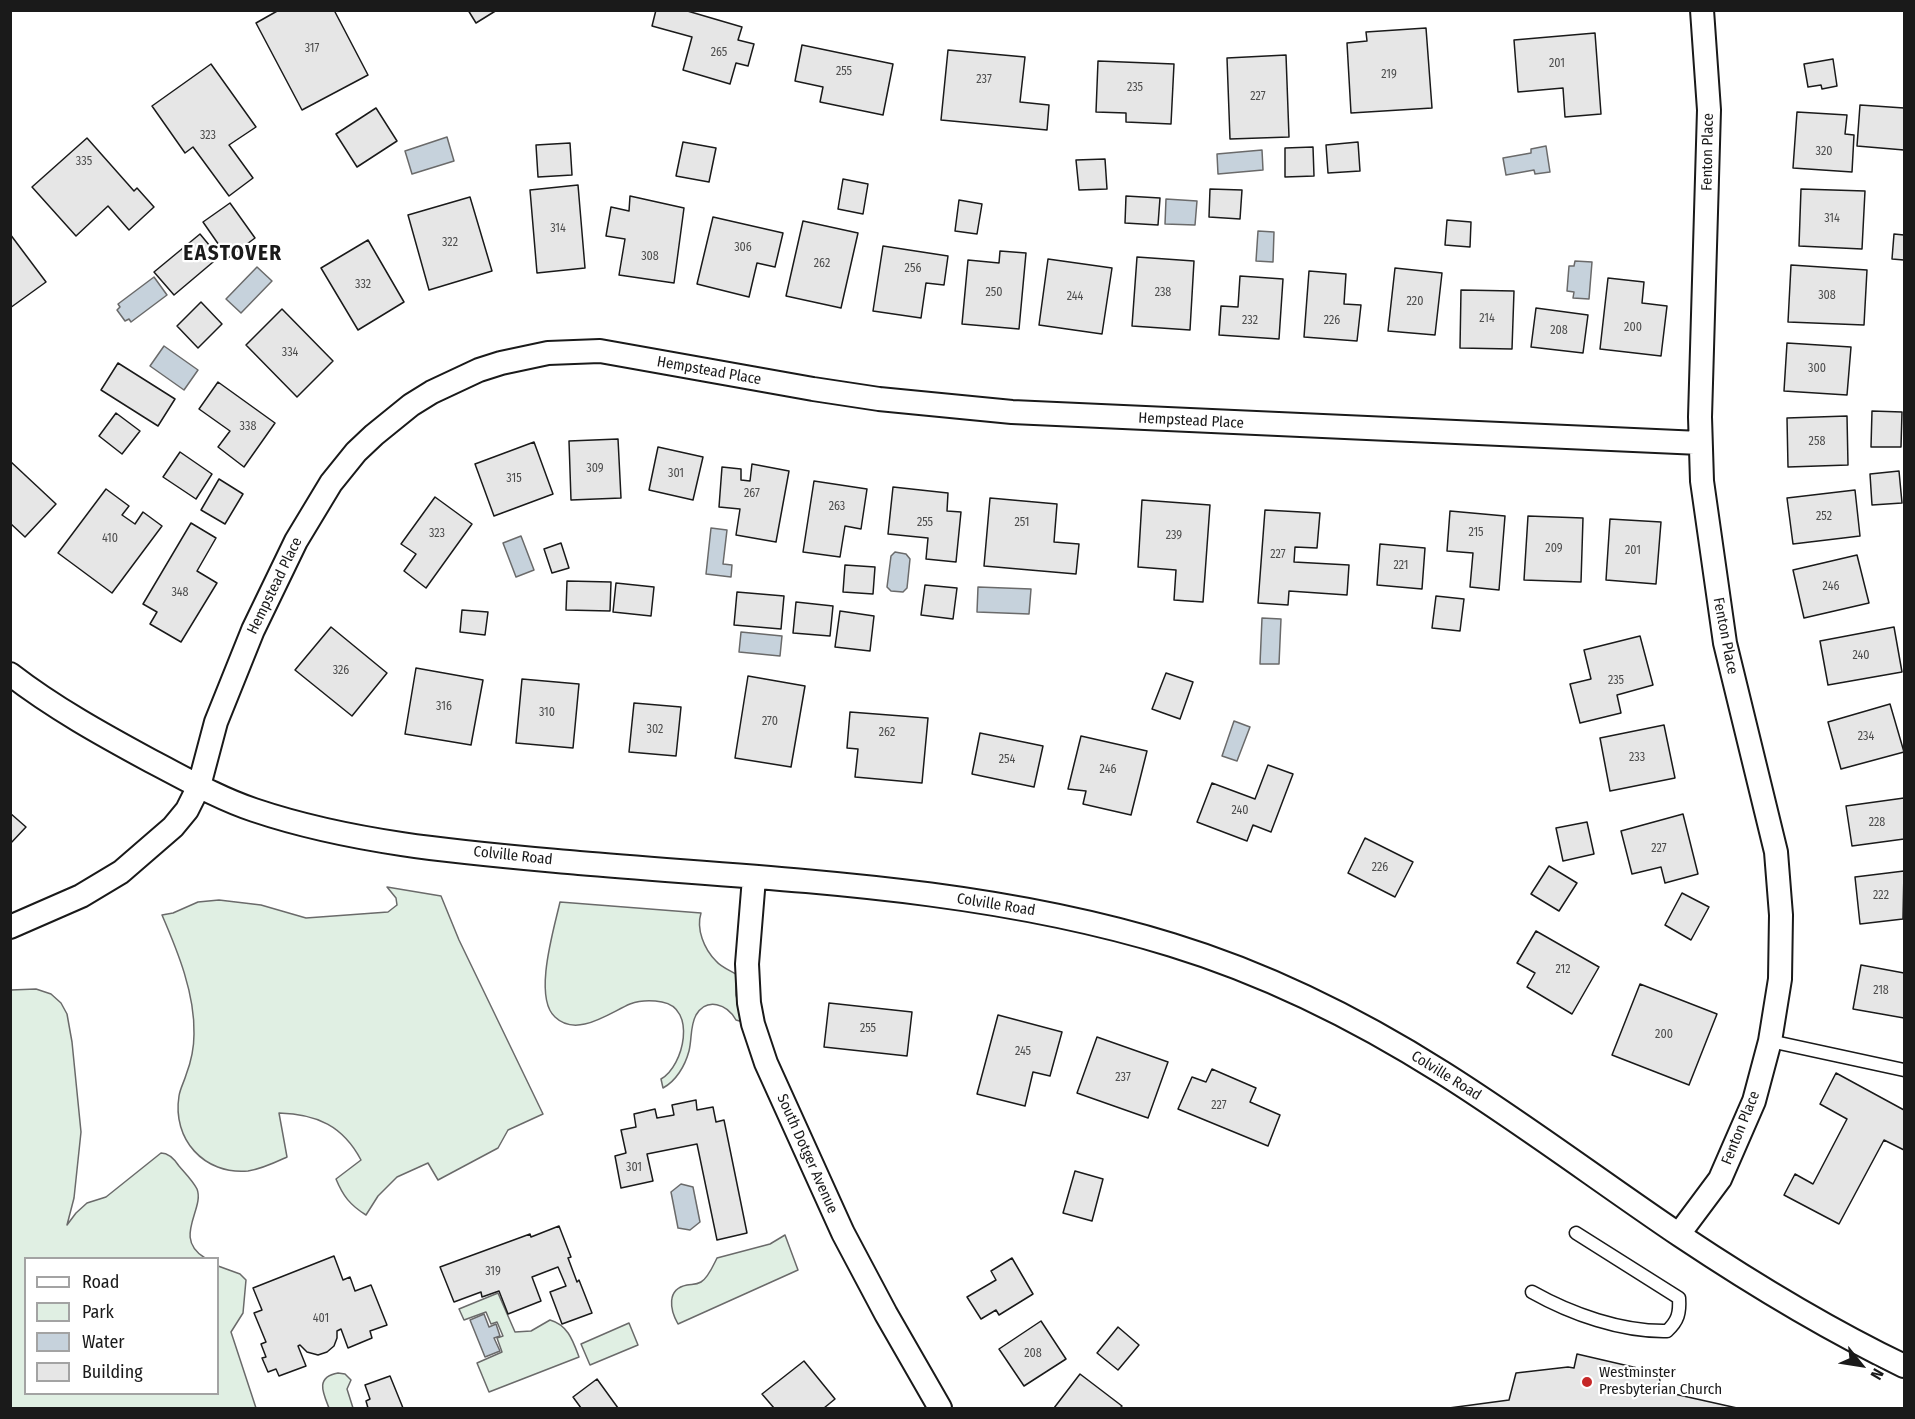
<!DOCTYPE html>
<style>
body{margin:0}
#map{position:relative;width:1915px;height:1419px;overflow:hidden;background:#fff;font-family:"Fira Sans Condensed",sans-serif}
canvas{display:block}
.frame{position:absolute;inset:0;border:12px solid #1a1a1a;pointer-events:none}
.legend{position:absolute;left:24px;top:1257px;width:195px;height:138px;box-sizing:border-box;background:#fff;border:2px solid #a3a3a3;margin:0;padding:8px 10px;list-style:none;font-size:18px;color:#1a1a1a}
.legend li{display:flex;align-items:center;gap:12px;height:30px}
.legend b{width:30px;border:2px solid #a3a3a3}
.north{position:absolute;left:1831px;top:1335px;width:60px;height:60px;-webkit-text-stroke:4px #fff;paint-order:stroke;rotate:120deg;font-size:16px;font-weight:700;line-height:24px;text-align:center;color:#1a1a1a}
.north::after{content:'';display:block;margin:auto;width:21px;height:27px;background:#1a1a1a;clip-path:polygon(50% 0,100% 100%,50% 72%,0 100%)}
</style>
<div id="map">
<canvas width="1915" height="1419"></canvas>
<div class="frame"></div>
<ul class="legend">
<li><b style="height:8px;background:#fff"></b>Road</li>
<li><b style="height:16px;background:#e0efe3"></b>Park</li>
<li><b style="height:16px;background:#c6d2dc"></b>Water</li>
<li><b style="height:16px;background:#e6e6e6"></b>Building</li>
</ul>
<div class="north">N</div>
</div>
<script>
const context = document.querySelector('canvas').getContext('2d');
context.lineJoin = 'round';
function fillPath(path, color) { context.fillStyle = color; context.fill(path, 'evenodd'); }
function strokePath(path, color, width, dash) { context.strokeStyle = color; context.lineWidth = width; context.lineCap = dash ? 'butt' : 'round'; context.setLineDash(dash || []); context.stroke(path); }
function drawText(font, color, halo, rows, align = 'center') {
  context.font = font + ' "Fira Sans Condensed",sans-serif'; context.lineWidth = 4.5; context.setLineDash([]); context.textBaseline = 'middle'; context.strokeStyle = halo; context.fillStyle = color; for (const [text, x, y, turn = 0] of rows) {
    context.save(); context.translate(x, y); context.rotate((+turn || 0) * Math.PI / 180); context.textAlign = isNaN(turn) ? turn : align; if (halo) context.strokeText(text, 0, 0); context.fillText(text, 0, 0); context.restore();
  }
}
const green = new Path2D(`
 M387,887L441,896L459,940L543,1114L508,1130L498,1148L438,1180L428,1163L397,1177L378,1196L366,1215C350,1205 343,1196 336,1179L361,1160C343,1126 317,1114 279,1113L287,1157C274,1163 262,1169 248,1171C204,1175 172,1139 179,1096C180,1089 184,1082 186,1075C191,1062 194,1047 194,1034C195,994 178,952 162,915L173,913L198,902L219,900L261,905L306,918L388,912L397,905L396,898Z
 M560,902L701,913C696,929 704,949 716,961C721,967 729,970 736,974V995L743,1022L736,1020C727,1004 707,997 696,1015C690,1026 692,1039 689,1051C685,1066 676,1081 663,1088L661,1079C684,1066 697,1008 662,1002C651,1000 641,1000 630,1004C609,1013 577,1038 555,1017C533,997 554,929 560,902Z
 M36,989L51,994L61,1003L67,1014L72,1042L81,1132L74,1198L67,1225L76,1213L87,1203L106,1197L161,1153C169,1153 175,1160 179,1166C185,1173 193,1181 197,1189C205,1209 172,1238 205,1258H26V1394H218V1266L240,1274L246,1280L243,1313L231,1332L256,1408H11V990Z
 M785,1235L798,1270L678,1324C670,1310 666,1289 687,1285C692,1284 696,1285 701,1282C708,1278 713,1266 717,1258L770,1244Z
 M498,1293L515,1332L531,1331L550,1320C568,1325 573,1341 579,1357L489,1392L477,1363L502,1352L497,1338L503,1336L497,1322L491,1324L486,1312L464,1320L459,1309Z
 M629,1323L638,1345L590,1365L581,1344Z
 M338,1373L345,1374L351,1380L347,1389L353,1408H329C323,1393 315,1377 338,1373Z`);
const water = new Path2D(`
 M447,137L454,161L412,174L405,151Z
 M1546,146L1550,172L1535,174L1534,170L1506,175L1503,158L1531,153V149Z
 M1262,150L1263,170L1218,174L1217,154Z
 M1166,199L1197,201L1195,225L1165,224Z
 M1258,231L1274,232L1273,262L1256,261Z
 M1575,261L1592,262L1589,299L1573,298L1574,292L1567,291L1569,266H1574Z
 M257,267L272,281L241,313L226,299Z
 M154,277L167,295L131,322L129,319L125,321L117,310L120,307L118,304Z
 M164,346L198,370L184,390L150,366Z
 M711,528L727,530L723,564L732,565L731,577L706,574Z
 M521,536L534,570L516,577L503,543Z
 M895,552L906,554L910,559L907,588L903,592L891,591L887,587L891,556Z
 M978,587L1031,589L1029,614L977,612Z
 M1262,618L1281,619L1279,664H1260Z
 M741,632L782,636L780,656L739,652Z
 M1234,721L1250,727L1237,761L1222,756Z
 M681,1184L693,1187L700,1222L690,1230L678,1228L671,1192Z
 M484,1314L489,1327L496,1324L500,1336L494,1338L500,1351L485,1357L470,1320Z`);
const building = new Path2D(`
 M279,10H334L368,75L302,110L256,23Z
 M468,10H497L476,23Z
 M656,10H684L742,27L738,40L754,44L748,66L736,63L730,84L683,70L692,37L652,26Z
 M1426,28L1432,108L1351,113L1347,43L1367,41L1366,32Z
 M1595,33L1601,114L1565,117L1563,88L1518,92L1514,40Z
 M802,45L893,64L883,115L820,102L823,87L795,81Z
 M948,50L1025,57L1020,102L1049,105L1047,130L941,120Z
 M1286,55L1289,137L1230,139L1227,58Z
 M1833,59L1837,86L1822,89L1821,85L1808,87L1804,64Z
 M1098,61L1174,64L1171,124L1126,122V113L1096,112Z
 M211,64L256,127L229,145L253,178L229,196L193,147L185,153L152,106Z
 M1860,105L1904,108V150L1857,146Z
 M376,108L397,141L357,167L336,134Z
 M1797,112L1847,115L1845,134L1854,135L1852,172L1793,168Z
 M87,138L134,191L137,188L154,207L129,230L108,206L76,236L32,187Z
 M683,142L716,148L709,182L676,176Z
 M1358,142L1360,171L1328,173L1326,145Z
 M570,143L572,175L538,177L536,145Z
 M1313,147L1314,176L1285,177V148Z
 M1105,159L1107,189L1079,190L1076,160Z
 M843,179L868,184L863,214L838,209Z
 M578,185L585,268L537,273L530,190Z
 M1210,189L1242,190L1240,219L1209,217Z
 M1801,189L1865,191L1862,249L1799,246Z
 M630,196L684,208L674,283L619,275L625,239L606,236L611,207L629,211Z
 M1126,196L1160,198L1158,225L1125,223Z
 M470,197L492,271L429,290L408,215Z
 M959,200L982,204L977,234L955,231Z
 M230,203L255,238L228,258L203,222Z
 M713,217L783,233L775,267L757,263L749,297L697,284Z
 M1447,220L1471,222L1470,247L1445,245Z
 M803,221L858,233L841,308L786,296Z
 M10,234L46,282L10,308Z
 M200,234L219,257L174,295L154,272Z
 M1894,234L1904,235V260L1892,259Z
 M368,240L404,302L358,330L321,268Z
 M883,246L948,256L944,285L926,283L921,318L873,311Z
 M1000,251L1026,253L1019,329L962,324L968,260L999,263Z
 M1137,257L1194,261L1190,330L1132,326Z
 M1048,259L1112,268L1102,334L1039,325Z
 M1791,265L1867,270L1864,325L1788,322Z
 M1395,268L1442,273L1435,335L1388,331Z
 M1309,271L1346,274L1344,304L1361,305L1357,341L1304,337Z
 M1240,276L1283,279L1279,339L1219,335L1221,306L1238,307Z
 M1608,278L1644,282L1642,303L1667,306L1661,356L1600,349Z
 M1461,290L1514,291L1512,349L1460,348Z
 M201,302L222,324L198,348L177,326Z
 M1536,308L1588,315L1583,353L1531,347Z
 M282,309L333,361L297,397L246,345Z
 M1787,343L1851,347L1847,395L1784,391Z
 M118,363L175,399L158,426L101,390Z
 M218,382L275,423L244,467L218,447L230,431L199,409Z
 M1872,411L1902,412L1901,447H1871Z
 M116,413L140,431L122,454L99,436Z
 M1847,416L1848,465L1788,467L1787,418Z
 M618,439L621,498L571,500L569,441Z
 M534,442L553,494L494,516L475,464Z
 M658,447L703,457L693,500L649,490Z
 M180,452L212,474L196,499L163,477Z
 M10,461L56,504L25,537L10,523Z
 M752,464L789,471L776,542L736,535L740,509L719,507L722,467L741,469V480L750,481Z
 M1899,471L1902,503L1872,505L1870,474Z
 M219,479L243,494L225,524L201,510Z
 M814,481L867,489L861,529L845,526L840,557L803,552Z
 M893,487L948,493L947,511L961,512L956,562L926,559L928,538L888,534Z
 M106,489L129,506L122,515L135,524L143,512L162,526L112,593L58,553Z
 M1855,490L1860,536L1793,544L1787,498Z
 M435,497L472,524L426,588L404,571L416,554L401,544Z
 M990,498L1057,504L1054,542L1079,544L1076,574L984,566Z
 M1142,500L1210,505L1203,602L1174,600L1176,570L1138,567Z
 M1265,510L1320,513L1317,548L1295,547L1294,562L1349,565L1347,595L1289,591L1288,605L1258,603Z
 M1450,511L1505,516L1499,590L1470,587L1473,553L1447,551Z
 M1528,516L1583,518L1581,582L1524,580Z
 M1610,519L1661,522L1656,584L1606,580Z
 M191,523L216,538L197,571L217,583L181,642L150,624L157,612L143,604Z
 M561,543L569,568L552,573L544,549Z
 M1380,544L1425,548L1422,589L1377,585Z
 M1857,555L1869,603L1804,618L1793,570Z
 M845,565L875,567L873,594L843,592Z
 M567,581L611,582L610,611L566,610Z
 M616,583L654,587L651,616L613,612Z
 M925,585L957,588L953,619L921,615Z
 M737,592L784,596L781,629L734,625Z
 M1436,596L1464,599L1460,631L1432,628Z
 M796,602L833,606L830,636L793,633Z
 M462,610L488,612L485,635L460,632Z
 M840,611L874,616L870,651L835,647Z
 M331,627L387,673L352,716L295,670Z
 M1894,627L1902,672L1828,685L1820,641Z
 M1640,636L1653,685L1617,695L1621,713L1580,723L1570,684L1591,679L1584,650Z
 M416,668L483,680L471,745L405,734Z
 M1166,673L1193,682L1180,719L1152,709Z
 M748,676L805,686L791,767L735,758Z
 M522,679L579,684L573,748L516,743Z
 M634,703L681,707L676,756L629,752Z
 M1890,704L1904,752L1841,769L1828,722Z
 M850,712L928,718L922,783L855,777L858,749L847,748Z
 M1664,725L1675,778L1610,791L1600,738Z
 M980,733L1043,746L1034,787L972,774Z
 M1081,736L1147,751L1131,815L1083,804L1086,791L1068,789Z
 M1268,765L1293,774L1271,832L1253,825L1247,841L1197,822L1212,783L1255,799Z
 M1904,798V839L1852,846L1846,806Z
 M10,813L26,827L10,844Z
 M1683,814L1698,874L1665,883L1661,867L1632,874L1621,831Z
 M1587,822L1594,854L1563,861L1556,828Z
 M1365,838L1413,862L1395,897L1348,873Z
 M1549,866L1577,883L1559,911L1531,894Z
 M1904,871L1903,919L1860,924L1855,877Z
 M1682,893L1709,907L1691,940L1665,925Z
 M1536,931L1599,967L1572,1014L1527,987L1535,973L1517,963Z
 M1861,965L1904,973V1018L1853,1009Z
 M1640,984L1717,1014L1689,1085L1612,1055Z
 M829,1003L912,1012L907,1056L824,1047Z
 M998,1015L1062,1032L1050,1076L1033,1072L1025,1106L977,1094Z
 M1097,1037L1168,1062L1148,1118L1077,1093Z
 M1212,1069L1256,1088L1250,1102L1280,1115L1268,1146L1178,1109L1192,1077L1206,1082Z
 M1836,1073L1904,1110V1150L1884,1140L1839,1224L1784,1195L1795,1174L1813,1184L1847,1119L1820,1104Z
 M696,1100L697,1110L713,1107L716,1122L724,1120L747,1233L717,1240L697,1144L647,1154L653,1181L621,1188L615,1156L626,1153L621,1130L636,1127L634,1114L655,1109L657,1118L674,1115L672,1105Z
 M1075,1171L1103,1179L1092,1221L1063,1213Z
 M559,1226L571,1257L568,1258L577,1282L579,1280L592,1313L562,1324L550,1292L566,1286L558,1267L532,1277L541,1301L508,1314L499,1291L482,1297L481,1292L454,1302L440,1267L530,1234L531,1237Z
 M334,1256L343,1280L350,1277L355,1291L371,1285L387,1325L370,1331L372,1338L348,1348L341,1329L337,1331V1338L334,1346L327,1352L318,1355L307,1352L300,1345L298,1346L306,1366L279,1376L276,1369L268,1372L262,1358L266,1357L261,1344L266,1342L254,1313L262,1310L253,1288Z
 M1012,1258L1033,1294L999,1315L996,1310L981,1319L967,1297L996,1280L991,1271Z
 M1041,1321L1066,1359L1024,1386L999,1349Z
 M1118,1327L1139,1345L1118,1370L1097,1353Z
 M1577,1354L1659,1373L1661,1391L1737,1408H1449L1509,1400L1516,1373L1568,1367L1574,1368Z
 M804,1361L835,1399L824,1408H774L762,1394Z
 M1080,1374L1122,1406L1120,1408H1054Z
 M390,1376L403,1408H368L366,1401L370,1399L365,1385Z
 M597,1379L618,1408H581L573,1397Z`);
const service = new Path2D(`
 M1770,1041L1904,1070
 M1532,1292C1571,1314 1622,1332 1667,1331C1678,1321 1680,1313 1679,1298L1576,1233`);
const minor = new Path2D(`
 M10,674C54,708 103,735 151,761C184,778 218,798 254,810C358,845 470,853 579,863C778,880 981,886 1172,945C1267,974 1359,1020 1443,1073C1524,1124 1601,1182 1681,1236C1753,1284 1827,1329 1904,1366
 M754,878L747,964L749,1003L753,1024L766,1063L843,1233L886,1314L940,1408
 M10,927L81,896L121,872L173,827L187,810L199,786L216,722L253,630L296,541L331,483L356,452L374,435L411,405L432,392L479,370L501,363L548,353L600,351L813,389L879,399L1012,412L1700,443
 M1679,1234L1720,1179L1754,1101L1770,1041L1780,979L1781,915L1776,852L1725,643L1702,481L1700,417L1709,110L1702,10`);
const markers = [
 [1587,1382,6,"#c62828"]
];
const numberNames = [
 ["317",312,49],
 ["265",719,53],
 ["201",1557,64],
 ["255",844,72],
 ["219",1389,75],
 ["237",984,80],
 ["235",1135,88],
 ["227",1258,97],
 ["323",208,136],
 ["320",1824,152],
 ["335",84,162],
 ["314",1832,219],
 ["314",558,229],
 ["322",450,243],
 ["306",743,248],
 ["308",650,257],
 ["262",822,264],
 ["256",913,269],
 ["332",363,285],
 ["250",994,293],
 ["238",1163,293],
 ["308",1827,296],
 ["244",1075,297],
 ["220",1415,302],
 ["214",1487,319],
 ["232",1250,321],
 ["226",1332,321],
 ["200",1633,328],
 ["208",1559,331],
 ["334",290,353],
 ["300",1817,369],
 ["338",248,427],
 ["258",1817,442],
 ["309",595,469],
 ["301",676,474],
 ["315",514,479],
 ["267",752,494],
 ["263",837,507],
 ["252",1824,517],
 ["255",925,523],
 ["251",1022,523],
 ["215",1476,533],
 ["323",437,534],
 ["239",1174,536],
 ["410",110,539],
 ["209",1554,549],
 ["201",1633,551],
 ["227",1278,555],
 ["221",1401,566],
 ["246",1831,587],
 ["348",180,593],
 ["240",1861,656],
 ["326",341,671],
 ["235",1616,681],
 ["316",444,707],
 ["310",547,713],
 ["270",770,722],
 ["302",655,730],
 ["262",887,733],
 ["234",1866,737],
 ["233",1637,758],
 ["254",1007,760],
 ["246",1108,770],
 ["240",1240,811],
 ["228",1877,823],
 ["227",1659,849],
 ["226",1380,868],
 ["222",1881,896],
 ["212",1563,970],
 ["218",1881,991],
 ["255",868,1029],
 ["200",1664,1035],
 ["245",1023,1052],
 ["237",1123,1078],
 ["227",1219,1106],
 ["301",634,1168],
 ["319",493,1272],
 ["401",321,1319],
 ["208",1033,1354]
];
const streetNames = [
 ["Fenton Place",1708,152,-89],
 ["Hempstead Place",709,371,10],
 ["Hempstead Place",1191,421,3],
 ["Hempstead Place",275,586,-64],
 ["Fenton Place",1725,636,79],
 ["Colville Road",513,856,6],
 ["Colville Road",996,905,9],
 ["Colville Road",1446,1076,32],
 ["Fenton Place",1741,1128,-68],
 ["South Dotger Avenue",807,1154,66]
];
const poiNames = [
 ["Westminster",1599,1373],
 ["Presbyterian Church",1599,1390]
];
const districtNames = [
 ["EASTOVER",233,254]
];
fillPath(green, '#e0efe3');
strokePath(green, '#6a6a6a', 1.5);
fillPath(water, '#c6d2dc');
strokePath(water, '#6a6a6a', 1.5);
fillPath(building, '#e6e6e6');
strokePath(building, '#1a1a1a', 1.5);
strokePath(service, '#1a1a1a', 15);
strokePath(minor, '#1a1a1a', 26);
strokePath(service, '#fff', 12);
strokePath(minor, '#fff', 22);
for (const [x, y, r, color] of markers) { const dot = new Path2D(); dot.arc(x, y, r, 0, 2 * Math.PI); context.fillStyle = color; context.fill(dot); strokePath(dot, '#fff', 2); }
drawText('12px', '#4d4d4d', null, numberNames);
drawText('15px', '#1a1a1a', '#fff', streetNames);
drawText('15px', '#1a1a1a', '#fff', poiNames, 'left');
context.letterSpacing = '1.5px';
drawText('bold 21px', '#1a1a1a', '#fff', districtNames);
context.letterSpacing = '0px';
</script>
